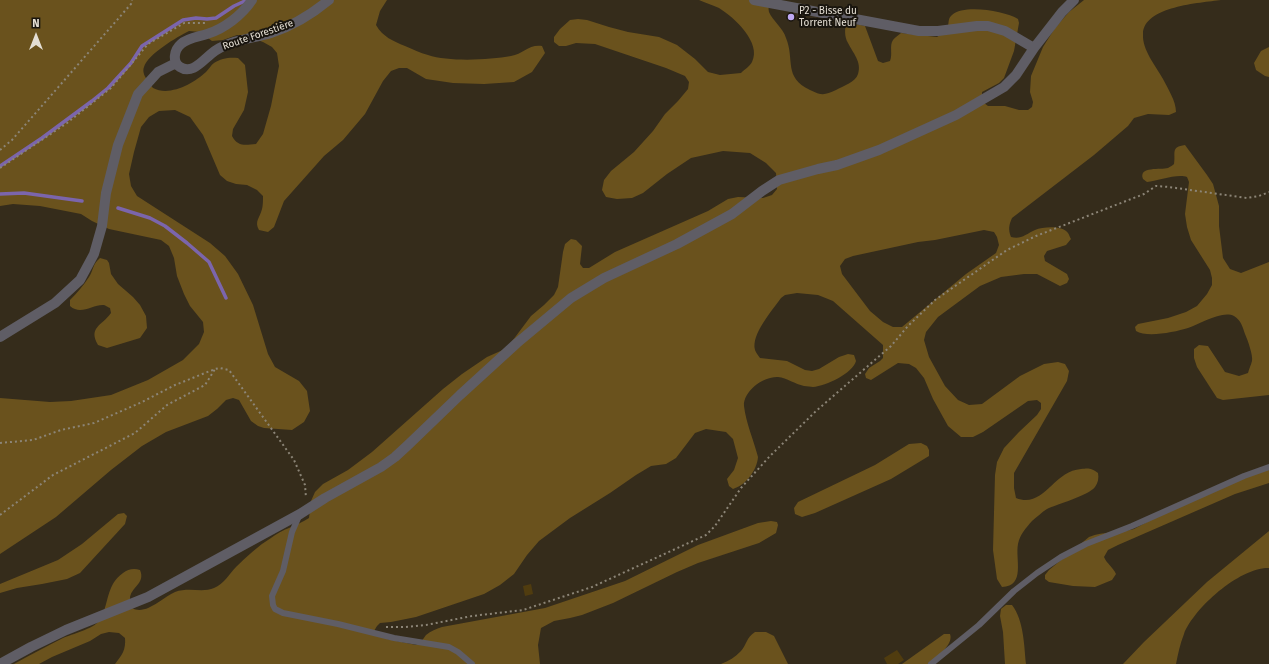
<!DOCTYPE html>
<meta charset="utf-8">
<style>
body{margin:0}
#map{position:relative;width:1269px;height:664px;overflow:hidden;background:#352c1b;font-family:"Fira Sans",sans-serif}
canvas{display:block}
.north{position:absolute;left:16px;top:16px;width:40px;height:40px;-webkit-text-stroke:3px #19150e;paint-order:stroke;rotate:0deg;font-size:11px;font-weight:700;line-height:16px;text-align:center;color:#e4ded3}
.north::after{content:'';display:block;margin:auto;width:14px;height:18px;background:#e4ded3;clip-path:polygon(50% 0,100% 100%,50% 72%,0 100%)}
</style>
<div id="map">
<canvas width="1269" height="664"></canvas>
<div class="north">N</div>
</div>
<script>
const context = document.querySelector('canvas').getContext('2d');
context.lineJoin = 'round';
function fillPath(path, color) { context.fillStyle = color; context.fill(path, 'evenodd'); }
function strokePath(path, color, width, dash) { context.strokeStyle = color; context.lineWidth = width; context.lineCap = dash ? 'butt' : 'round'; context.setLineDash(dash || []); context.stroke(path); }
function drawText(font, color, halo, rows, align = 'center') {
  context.font = font + ' "Fira Sans",sans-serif'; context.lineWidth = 4; context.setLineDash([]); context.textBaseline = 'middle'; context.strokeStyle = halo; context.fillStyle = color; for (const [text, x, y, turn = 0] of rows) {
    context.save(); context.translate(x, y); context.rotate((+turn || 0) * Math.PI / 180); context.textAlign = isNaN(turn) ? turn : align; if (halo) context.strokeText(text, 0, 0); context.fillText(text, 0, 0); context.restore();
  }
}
const green = new Path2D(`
 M0,0H387L380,11L376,25C383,37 393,41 405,46C413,49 420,53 428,55C449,62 489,60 511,56C523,54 529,44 542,46L545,53L532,72L514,82L484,84L453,83L426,79L407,68H399L391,71L383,81L365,114L343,140L324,156L284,201L274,227L268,232L259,230C254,221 260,218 262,209C263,206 263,200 263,196L257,190L247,185L236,184L227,181L220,175L203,135L190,117L175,110L159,111L149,117L141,127L134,152L129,174L131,186L137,196L210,243L225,256L238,274L253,305L268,354L275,367L299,381L307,391L310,411L304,422L292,430L264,428L258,426L251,421L239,400L233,398L226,400L217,409L208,416L166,432L142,446L111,470L56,517L0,554V398L50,402L71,401L111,395L148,380L183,360L199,344L204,332L203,322L190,306L184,294L177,276L174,258L169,246L161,240L109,229L92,221L81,214L40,206L13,204L0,206ZM189,31L200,32L212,41L223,40L237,35H244L263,42L272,47L277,53L279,66L271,106L263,134L256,144C245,145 238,147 232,136L233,129L244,110L248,92L245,65L238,58C230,57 221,58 214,63C211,65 209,69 206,72C194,83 170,97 153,88C151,86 149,83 148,81C145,77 142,72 144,67C148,54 177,37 189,31Z
 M699,0H769C769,4 768,9 769,12C772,20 783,28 786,38C795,60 783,77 810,90C822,96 825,95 836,90C843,86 856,82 858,74C862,62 853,53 848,43C844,36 845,29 846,22L865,26L878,61L883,63L890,61C893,54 889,46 893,40C895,37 899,35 901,33L937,37C941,35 946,30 948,26C949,22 948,18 952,15C964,4 1005,11 1018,19L1019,23L1014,51L1004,78L999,83L982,92V96L984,103L988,106H1005L1019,110H1028L1032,107L1033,102L1030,92L1031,76L1043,47L1055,28L1069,12L1084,0H1221C1200,3 1144,6 1143,34C1142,50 1156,66 1163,79C1168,89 1176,101 1176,112L1169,115L1148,114L1134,118L1128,126L1094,155L1012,218C1009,225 1008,229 1011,237C1021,240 1026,234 1035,230C1043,227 1062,225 1068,233C1069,234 1070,238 1071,239L1066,245L1047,251L1044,256L1045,261L1067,274L1069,279L1067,283L1060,286L1037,274H1024L1001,277L980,286L938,317L926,332L924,340L929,357L945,386L958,400L969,405L982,404L1020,376L1044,364L1058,362L1065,364L1069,371L1067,381L1014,473V488L1016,498C1044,509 1053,471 1081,469C1089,468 1091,468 1098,473C1099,478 1098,483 1095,487C1088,496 1057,504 1047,509C1042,512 1037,517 1032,521C1026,528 1020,534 1018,544C1015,559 1026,586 1002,587L997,579L993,550L995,475L997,462L1004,448L1019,432L1037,415L1041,409V403L1037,400L1028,401L983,432L973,437H961L948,426L933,399L924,378L916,368L909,364L898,363L871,380L866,378L865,374L869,368L880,361L883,358V345L833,301L818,295L797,293L785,295L781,298C772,311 751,334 755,350C756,353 758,355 760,358L787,361L805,370L812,371L819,369L839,357L848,354L854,355L856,361C853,373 826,386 813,387C811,387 807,386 804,386C795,384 787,378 778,377C764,376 743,391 744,406C746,423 754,441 758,457C757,470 746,485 733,489L729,486L727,479L734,470L738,458L733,439L726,432L706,429L695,433L676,458L666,464L651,466L636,475L610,493L570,518L539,541L527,555L514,574L500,585L484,594L416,617L391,622L380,623L377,626L374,631L387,639L416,645C421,643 423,639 426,635C431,631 436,629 442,627L545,608L625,581L698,545L758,523L771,521L777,522L778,525L776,533L759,543L698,563L677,572L613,603L582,615L570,618L554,621L541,628L538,645L540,664H115C122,655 126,650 125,638L119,633L109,632L101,634L90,641L52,657L39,664H14C30,655 47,646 63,638C72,634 93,629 99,621C110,604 105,586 123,573C128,569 134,568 140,570C146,584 130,587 130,599C130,602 131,606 132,608C146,616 163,597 175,592C189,587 203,593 214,588C224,584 229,574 236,567C247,556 258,546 271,538C282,529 297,526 309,518L311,501L315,492L323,484L348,470L372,452L443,389L462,374L487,357L505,349L510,344L531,316L544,305L554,295L558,287L563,252L565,244L571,239L576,240L582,246L580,264L583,268H589L615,252L708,211L728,199L738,197L763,198L772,195L777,189L776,173L766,163L750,153L723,151L691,158L667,174L643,193L632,198L617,199L606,197L602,190L604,180L611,171L634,152L653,131L665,114L678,101L688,89L689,82L685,76L666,68L595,44L576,43L566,46H559L554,42V37L560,29L570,20L578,19L587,20L609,27L628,32L659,37L677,45L695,59L708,72L720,75L741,73C744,70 750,66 752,62C762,43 734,17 719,8C713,5 705,3 699,0ZM984,230L994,232L997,237L999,245L996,253L966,274L902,327H893L883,322L870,311L842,274L840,266L845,259L853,256L918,242L935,240Z
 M1269,47V77L1265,76L1256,70L1254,63L1261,51Z
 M1185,145L1207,175L1213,184L1219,206V226L1223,258L1230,269L1241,273L1269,262V395L1223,400L1217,398L1197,367L1194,358V349L1199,345L1208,346L1225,372L1239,376L1248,373C1249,369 1251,365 1252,361C1253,355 1248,341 1245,334C1243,328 1241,320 1234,316C1222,310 1200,324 1188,328C1175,332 1147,338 1136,331L1135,327L1138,324L1168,318L1186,312L1197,306L1207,294L1212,285V278L1210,270L1191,240L1187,227L1185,214L1189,182L1187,177C1178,173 1157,181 1147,182L1143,179C1138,166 1161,170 1168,168C1170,167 1173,165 1174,164C1176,153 1170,147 1185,145Z
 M100,258L107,260L109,263L111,274L118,284L133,297L140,305L146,316L147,328L140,338L107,348L98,345C88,327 102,326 111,313L110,308C109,308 105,305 104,305C93,304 81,316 70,306V300C77,293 83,286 89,277C94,269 92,265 100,258Z
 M921,443L927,446L929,450V456L891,479L815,513L802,517L795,514L794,508L798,502L875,465L909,444Z
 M1269,466V483L1235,494L1118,545L1108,550L1104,557C1107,564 1113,567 1116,574L1112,580L1095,587L1073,586L1049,582L1045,579V575L1049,570L1089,537C1104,531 1120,533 1134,529L1188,500Z
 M124,513L127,516L125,524L80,573L67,579L42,584L17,588L0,593V584L58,560L82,544L118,514Z
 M1269,531V568C1240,567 1194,608 1184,634C1180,644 1178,654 1176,664H1123L1144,642L1207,582Z
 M1006,605H1012C1024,621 1024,645 1026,664H1005L1003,632L1000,616L1001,609Z
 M755,632H766L774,636L788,664H721C729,661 735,657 741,651C747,644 746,638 755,632Z
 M944,634H950C954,644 937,657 930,664H902Z`);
const stream = new Path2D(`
 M0,166L42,138L92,101L108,88L131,63L142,46L153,39L183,20L196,18L207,19L216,18L234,6L245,1
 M0,194L24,193L82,201
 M118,208L150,218L165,226L187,243L209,262L226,298`);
const building = new Path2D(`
 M531,584L533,594L525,596L523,586Z
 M897,650L904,660L898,664H887L884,658Z`);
const path = new Path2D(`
 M0,150L12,140L131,4L132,0
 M0,168L67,123L111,88L148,44L184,23H205
 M0,443L33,440L61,430L94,423L142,402L175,385L215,369L220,368L229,370L294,460L305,485L306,498
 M0,515L53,475L135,433L167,405L205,385L215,369
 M386,627H406L426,625L472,616L523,610L592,587L706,535L715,526L741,488L750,478L770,456L816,411L891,346L908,326L935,300L1007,250L1036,236L1144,194L1156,186L1169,187L1247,198L1259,196L1269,192`);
const lane = new Path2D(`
 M299,516L292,532L283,571L272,596L273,605L275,609L283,613L338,624L394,638L449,647L458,652L472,664
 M931,664L979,625L1014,591L1037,573L1061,557L1086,544L1132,526L1244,476L1269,467`);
const street = new Path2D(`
 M252,0C242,15 224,29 207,34C198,37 188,38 181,44C174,50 172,62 180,67C192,75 203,60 211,54C227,40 252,39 271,33C293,26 312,14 329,0
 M754,0L919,31H938L977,26H988L1005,31L1034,48
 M0,337L55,303L80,280L94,254L102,226L106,193L118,145L138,94L158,72L176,63
 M0,664L31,647L66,630L148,597L300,514L325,498L381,467L395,457L408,445L460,395L517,343L571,298L604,278L677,244L732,214L762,191L779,180L818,169L837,165L879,150L956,115L1004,87L1016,75L1034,48L1062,12L1074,0`);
const markers = [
 [791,17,4,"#bfa9f4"]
];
const poiNames = [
 ["P2 - Bisse du",799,11],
 ["Torrent Neuf",799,23]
];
const streetNames = [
 ["Route Forestière",258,35,-19]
];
fillPath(green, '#6a521d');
strokePath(stream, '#7b65ac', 3.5);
fillPath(building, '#503c0f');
strokePath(path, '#8c8577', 2, [2, 3]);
strokePath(lane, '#5f5d65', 6);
strokePath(street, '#5f5d65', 10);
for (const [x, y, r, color] of markers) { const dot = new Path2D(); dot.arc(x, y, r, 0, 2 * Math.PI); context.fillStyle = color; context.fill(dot); strokePath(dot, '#19150e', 1.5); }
drawText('10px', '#e4ded3', '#19150e', poiNames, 'left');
drawText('10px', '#e4ded3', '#19150e', streetNames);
</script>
